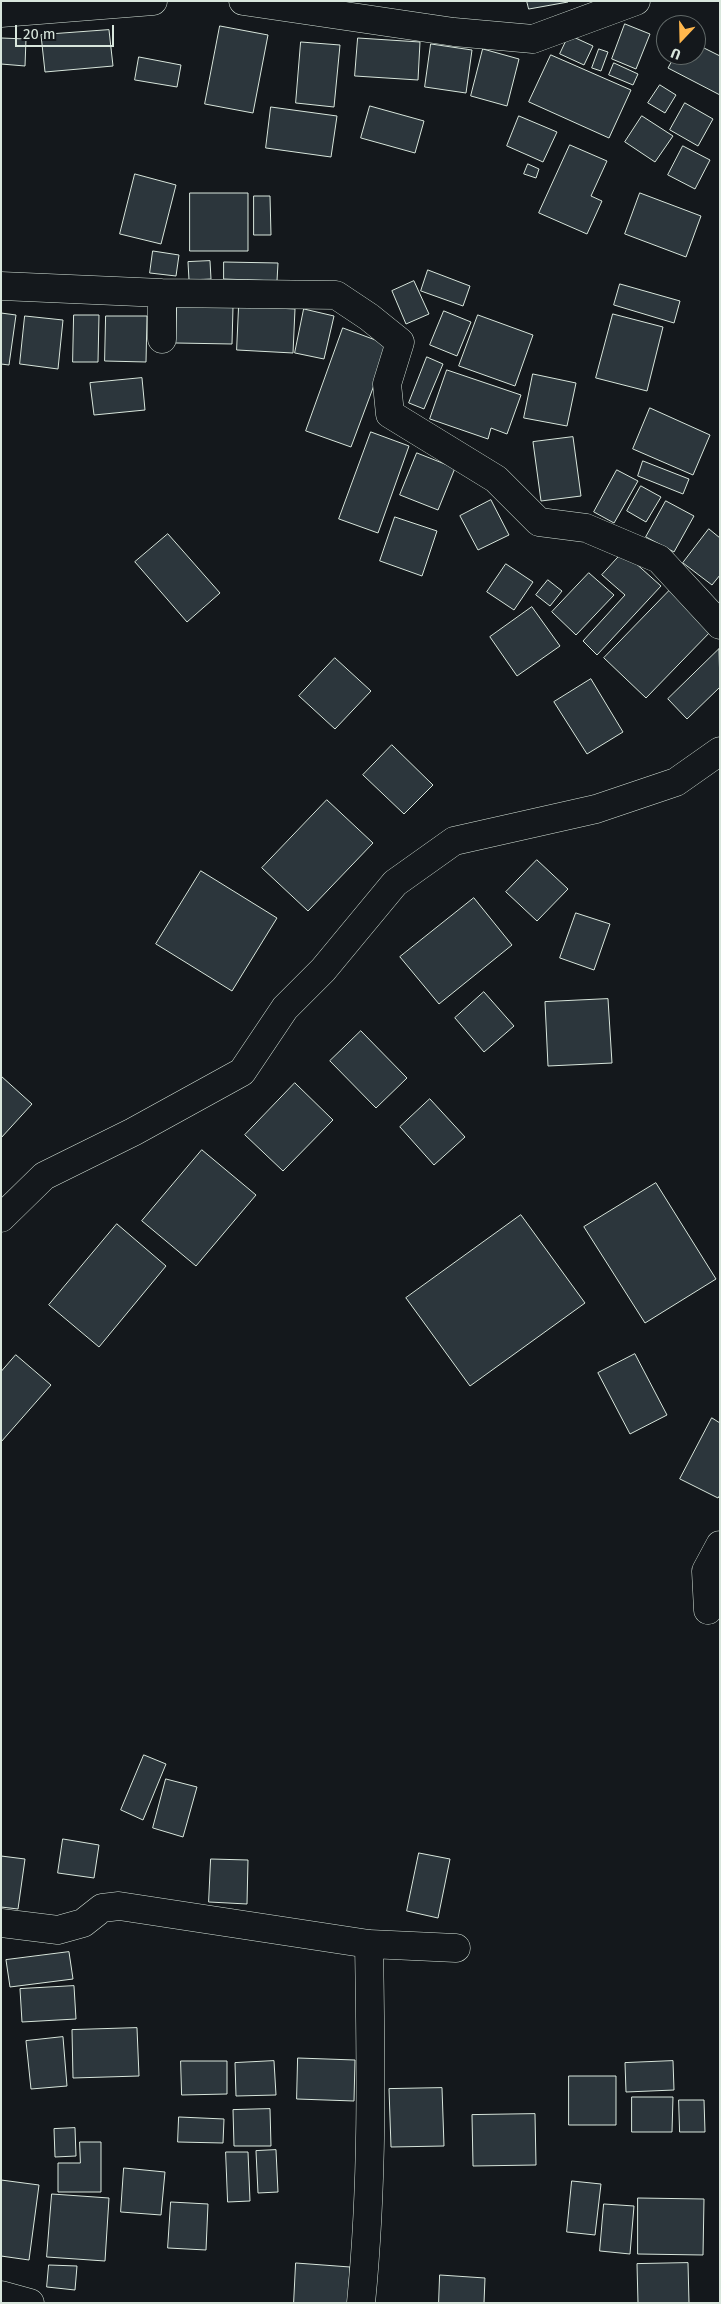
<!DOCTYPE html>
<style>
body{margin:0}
#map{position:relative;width:721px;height:2304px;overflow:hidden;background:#14181c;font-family:"Fira Sans",sans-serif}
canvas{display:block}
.frame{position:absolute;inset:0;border:2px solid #d8e6dc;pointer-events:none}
.north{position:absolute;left:656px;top:15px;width:50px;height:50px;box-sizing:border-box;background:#14181c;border:1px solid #626a69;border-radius:50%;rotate:201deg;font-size:14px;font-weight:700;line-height:20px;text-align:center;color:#d8e6dc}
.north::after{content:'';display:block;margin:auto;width:18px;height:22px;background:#ffb74d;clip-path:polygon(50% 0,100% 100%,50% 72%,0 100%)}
.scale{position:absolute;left:15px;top:25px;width:99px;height:22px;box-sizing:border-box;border:2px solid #d8e6dc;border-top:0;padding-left:6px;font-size:15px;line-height:18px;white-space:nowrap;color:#d8e6dc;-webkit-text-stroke:4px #14181c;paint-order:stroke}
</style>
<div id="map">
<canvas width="721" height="2304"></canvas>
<div class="frame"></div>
<div class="north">U</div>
<div class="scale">20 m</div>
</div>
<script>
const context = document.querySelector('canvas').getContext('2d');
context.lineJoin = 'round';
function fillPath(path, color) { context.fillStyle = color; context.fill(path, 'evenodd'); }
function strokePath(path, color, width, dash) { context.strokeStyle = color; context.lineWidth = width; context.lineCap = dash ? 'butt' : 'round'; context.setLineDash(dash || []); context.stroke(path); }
const building = new Path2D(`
 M527,1H568V2L529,9Z
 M625,24L650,34L636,69L612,59Z
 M220,26L268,35L253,113L205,104Z
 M109,30L113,66L45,72L41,35Z
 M569,35L593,46L584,65L560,54Z
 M1,38L26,39L25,66L1,64Z
 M358,38L420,42L418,80L355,76Z
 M301,42L340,45L334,107L296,103Z
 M431,44L472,50L466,93L425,87Z
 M696,44L720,56V95L668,68L675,55H696Z
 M483,49L519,59L507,106L471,96Z
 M599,49L608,52L601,71L592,68Z
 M551,55L631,90L609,138L529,102Z
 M139,57L181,65L177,87L135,80Z
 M614,63L638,74L633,85L609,75Z
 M660,85L676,95L665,113L648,103Z
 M685,103L713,119L698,146L670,130Z
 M370,106L424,121L415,153L361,138Z
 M271,107L337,116L331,157L266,148Z
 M519,116L557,132L543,162L507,146Z
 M642,116L673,136L655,162L625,142Z
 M570,145L607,161L591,196L602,201L587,234L539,213Z
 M683,146L710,160L695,189L668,175Z
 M528,164L539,169L536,178L524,174Z
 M135,174L176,185L161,244L120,234Z
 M190,193H248V251H190Z
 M640,193L701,216L686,257L625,234Z
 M254,196H270L271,235H254Z
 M153,251L179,255L176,276L150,273Z
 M210,261L211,279L189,280L188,262Z
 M224,262L278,263L277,281L224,279Z
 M428,270L470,286L463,306L421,291Z
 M414,281L429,314L406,324L392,291Z
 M620,284L680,301L674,323L614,305Z
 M177,306L233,307L232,344L176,343Z
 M239,306L295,309L293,353L237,350Z
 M304,309L334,316L324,359L295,353Z
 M444,311L471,322L457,356L430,345Z
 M1,313L16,315L9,365L1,364Z
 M613,314L663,327L647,391L596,378Z
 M74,315H99L98,362H73Z
 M478,315L533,335L515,386L459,366Z
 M25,316L63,320L58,369L20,364Z
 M106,316H147L146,362L105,361Z
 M343,328L389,345L351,447L306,431Z
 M427,357L443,364L424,409L409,403Z
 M447,370L521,395L507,434L491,428L488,439L430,419Z
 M533,374L576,383L567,426L524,418Z
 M142,378L145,410L94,415L90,383Z
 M650,408L710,435L693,475L633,449Z
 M371,432L409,446L378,533L339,519Z
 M573,437L581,496L541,501L533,442Z
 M417,453L455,468L438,510L400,495Z
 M643,461L689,479L683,494L638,476Z
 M617,470L638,481L614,523L594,512Z
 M641,486L661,497L646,522L627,511Z
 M491,500L509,535L478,550L460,516Z
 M666,501L694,516L674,552L646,537Z
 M395,517L437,531L422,576L380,561Z
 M709,529L720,538V575L712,585L683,563Z
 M168,534L220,593L187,622L135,562Z
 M623,552L661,586L597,655L583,641L625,595L602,575Z
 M506,564L533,582L514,610L487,592Z
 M589,573L614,595L576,635L552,612Z
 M548,580L562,591L550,606L536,595Z
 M671,589L713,629L646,698L604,658Z
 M532,607L560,646L517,676L490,637Z
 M719,649L720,687L687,719L668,699Z
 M335,658L371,691L335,729L299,696Z
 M591,679L623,732L587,754L554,702Z
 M392,745L433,785L404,814L363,775Z
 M327,800L373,843L308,911L262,868Z
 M537,860L568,889L537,921L506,892Z
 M201,871L277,918L232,991L156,944Z
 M474,898L512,945L439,1004L400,957Z
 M576,913L610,924L594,970L560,958Z
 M484,992L514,1026L484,1052L455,1018Z
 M608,999L612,1063L548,1066L545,1002Z
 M361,1031L407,1078L376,1108L330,1061Z
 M1,1076L32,1104L1,1138Z
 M295,1083L333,1120L283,1171L245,1135Z
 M430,1099L465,1137L434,1165L400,1127Z
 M202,1150L256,1195L196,1266L142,1221Z
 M656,1183L716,1279L645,1323L584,1227Z
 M521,1215L585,1303L470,1386L406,1298Z
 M117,1224L166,1266L99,1347L49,1305Z
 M635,1354L667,1415L630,1434L598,1373Z
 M16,1355L51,1385L1,1442V1372Z
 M712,1418L720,1423V1495L718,1498L680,1479Z
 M144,1755L166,1764L143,1820L121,1810Z
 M166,1779L197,1787L183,1837L153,1828Z
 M63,1839L99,1845L94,1878L58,1873Z
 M419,1853L450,1859L438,1918L407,1911Z
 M1,1856L25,1859L18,1909L1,1907Z
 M211,1859L248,1860L247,1904L209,1902Z
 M69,1952L73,1979L10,1987L6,1960Z
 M74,1986L76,2019L22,2022L20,1989Z
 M137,2028L139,2076L73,2078L72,2030Z
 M63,2037L67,2086L31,2089L26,2041Z
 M298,2058L355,2060L354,2101L297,2099Z
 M181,2061H227V2094L182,2095Z
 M274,2061L276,2095L236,2096L235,2063Z
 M673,2061L674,2090L626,2092L625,2063Z
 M569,2076H616V2125H569Z
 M442,2088L444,2146L391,2147L389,2089Z
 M632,2097H673L672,2132H632Z
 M679,2100H704L705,2132H680Z
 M270,2109L271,2146H234L233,2110Z
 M535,2114L536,2165L473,2166L472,2115Z
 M179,2117L224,2119L223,2143L178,2142Z
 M75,2128L76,2156L55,2157L54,2129Z
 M80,2142H101V2192H58V2163H80Z
 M276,2150L278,2192L258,2193L256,2151Z
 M226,2152H248L250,2201L228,2202Z
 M124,2168L165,2172L161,2215L121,2212Z
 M1,2180L39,2185L29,2260L1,2256Z
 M572,2181L601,2184L595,2235L567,2232Z
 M52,2194L109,2198L105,2261L47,2257Z
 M638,2198L704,2199L703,2255L638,2254Z
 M171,2202L208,2204L206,2250L168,2248Z
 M604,2204L634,2206L630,2254L600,2251Z
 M296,2263L350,2267L348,2303H294Z
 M688,2263L689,2303H638L637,2264Z
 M49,2265L77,2266L75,2290L47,2287Z
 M440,2275L485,2278L484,2303H439Z`);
const street = new Path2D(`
 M243,1L454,32L533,39L636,1
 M1,13L153,1
 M1,286L162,293L336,295L369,317L400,342L387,384L390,414L496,479L539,522L586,528L659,559L720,625
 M162,293V339
 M1,1218L44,1176L133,1132L242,1072L285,1008L323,970L395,883L454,841L596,809L676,782L720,751
 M708,1610L706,1571L720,1545
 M1,1923L58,1930L83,1923L102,1908L119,1906L369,1944L456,1948
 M1,2295L30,2303
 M361,2303C373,2183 371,2064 369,1944`);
fillPath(building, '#2c363c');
strokePath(building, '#d8e6dc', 1);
strokePath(street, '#d8e6dc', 29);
strokePath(street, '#14181c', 28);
</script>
